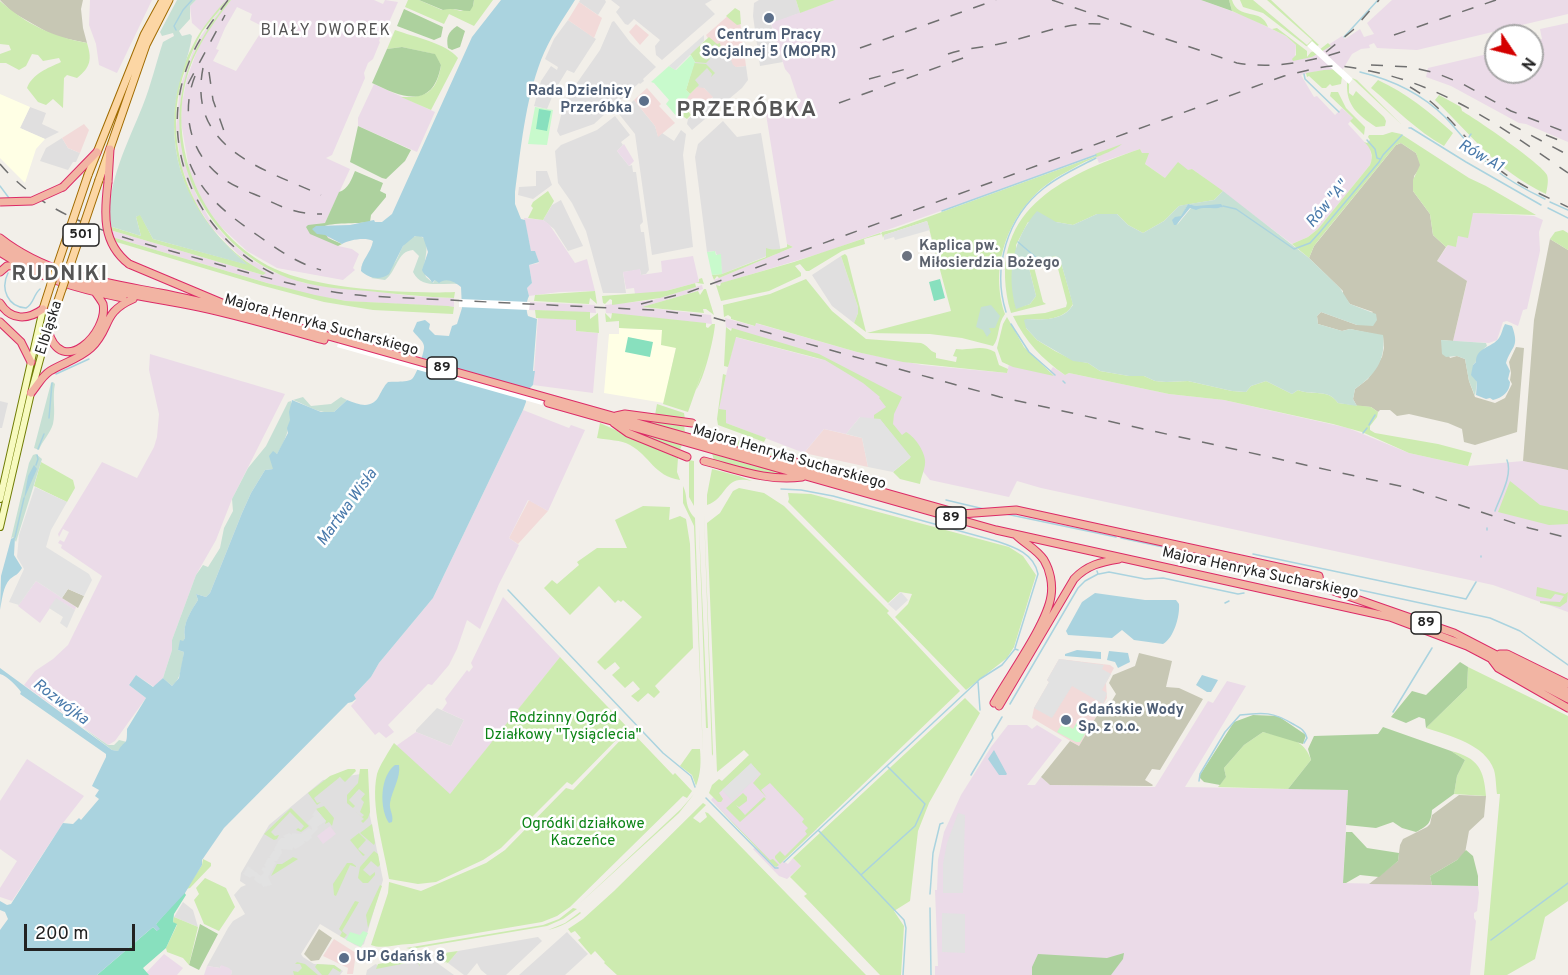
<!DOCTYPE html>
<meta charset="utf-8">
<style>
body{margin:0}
#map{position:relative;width:1568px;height:975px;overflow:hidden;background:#f2efe9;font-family:Overpass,sans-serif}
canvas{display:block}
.north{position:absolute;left:1484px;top:24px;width:60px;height:60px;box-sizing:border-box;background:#fff;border:2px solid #a7a7a7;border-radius:50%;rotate:125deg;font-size:16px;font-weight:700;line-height:24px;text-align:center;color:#222}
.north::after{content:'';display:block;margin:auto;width:21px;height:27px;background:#d40000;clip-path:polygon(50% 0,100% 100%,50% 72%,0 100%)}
.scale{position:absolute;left:24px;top:924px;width:111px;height:27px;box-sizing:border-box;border:3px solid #222;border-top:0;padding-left:8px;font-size:18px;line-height:21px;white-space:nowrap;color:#222;-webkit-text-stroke:4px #fff;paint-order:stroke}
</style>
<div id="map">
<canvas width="1568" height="975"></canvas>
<div class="north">N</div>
<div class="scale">200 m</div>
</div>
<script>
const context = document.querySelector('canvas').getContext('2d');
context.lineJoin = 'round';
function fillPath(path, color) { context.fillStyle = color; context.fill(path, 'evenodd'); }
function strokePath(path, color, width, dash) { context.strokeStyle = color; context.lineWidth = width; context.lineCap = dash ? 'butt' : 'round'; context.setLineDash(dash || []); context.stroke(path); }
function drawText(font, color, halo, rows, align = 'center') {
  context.font = font + ' Overpass,sans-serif'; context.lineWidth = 5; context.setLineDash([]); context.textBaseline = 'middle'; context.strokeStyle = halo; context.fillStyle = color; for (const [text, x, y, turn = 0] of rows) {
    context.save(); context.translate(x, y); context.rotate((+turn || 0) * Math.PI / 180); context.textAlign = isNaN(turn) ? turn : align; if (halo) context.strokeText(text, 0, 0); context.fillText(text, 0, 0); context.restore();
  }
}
const residential = new Path2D(`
 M580,0H605L606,2L598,15L579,2Z
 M611,0H712L705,4L715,14L662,60L656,55L655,46L660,40L634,19L628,25L625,24L616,12L620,7Z
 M759,0H796L800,13L771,24L783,62L760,66L753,16L754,3Z
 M568,20L596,39L574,73L567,70L555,90L547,109L534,106L541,81L551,66L557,70L558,67L545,59L554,39Z
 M614,21L630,42L656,67L643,79L644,81L640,84L639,83L594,124L560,136L557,131L565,100L600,50L612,22Z
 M710,39L725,48L736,67L746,66L748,80L742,88L692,130L687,124L688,119L713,98L704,88H698L688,79L695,62L693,59Z
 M634,100L655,126L658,136L662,133L674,141L681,130L686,134L683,155L693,247L652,255L635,134L619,114Z
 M30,107L46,113L42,124L59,132L45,139L20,128Z
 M615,116L630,135L621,142L623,145L617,151L629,166L632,165L633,172H636L643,222L640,225L641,232H644L649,270L646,274L641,275L640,270L623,272L626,293H603L586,231L572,203L558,183L555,151L561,145L597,130Z
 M723,121L737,137L761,133L781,253L767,256L722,274L721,264L715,251L707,252L695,157L698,144Z
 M62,138L68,148L80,153L76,162H73L68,170L40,161L46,148Z
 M536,171H547L552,185L533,199L518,195L519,187L536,186Z
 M561,200L583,246L568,251L554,229L543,220L552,205Z
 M841,256L858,307V313L854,323L832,306L812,275Z
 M0,401L8,403L2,428H0Z
 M437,708L464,720L451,746L416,732V730Z
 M367,773L370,816L383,880L364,944L360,947L355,945L320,924L301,954L303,957L314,964L334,965L343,971L340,975H231L232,971L221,966L220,968L207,966L228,928L233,921L245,914L234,895L241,887L246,885L240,881L241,873L269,825L323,780Z
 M183,902L193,910L198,927L174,917Z
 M567,932L588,954L565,975H519Z
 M538,937L542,941L506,975H487L481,970L477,963L467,975H464L448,963L458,951Z
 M429,957L454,975H366L367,970L374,965L376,964L379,967Z`);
const commercial = new Path2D(`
 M579,2L602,18L594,38L568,20Z
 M730,14L740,21L746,66L736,67L733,65L730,57L726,58L724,48L709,40L706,35Z
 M636,24L649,35L640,45L629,32Z
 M697,87L704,88L713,97L699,109L690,99L686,98Z
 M647,88L661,104L659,106L675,123L658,137L655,126L634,100Z
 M84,124L89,130L80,153L68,148L62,138Z
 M824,429L862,438L868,467L804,453Z
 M529,500L548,511L518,544L509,538Z
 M1059,659L1110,665L1114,668L1106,683L1107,698L1079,746L1032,718L1034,708L1049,682L1047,680Z
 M334,939L356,953L353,974H347L348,968L323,956Z`);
const industrial = new Path2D(`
 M90,0H152L117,73L99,65L96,44L89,25Z
 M196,0H229L222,11L231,0H374L383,4L385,0L398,2L382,38H380L379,41L380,42L373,59L368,63L364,73L365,78L332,155L326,158L350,169L325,223L316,224L338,246L352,249L359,254L353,268L355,270L343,280L277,268L247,251L221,227L205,206L190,174L181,122L182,103L187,78L197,51L208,29L194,54L181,96L180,110L182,149L196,194L209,218L230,242L254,261L273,272L304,283L413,296L454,298V307L346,301L315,296L267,283L112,237L110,230L263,275L265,273L254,267L238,254L211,227L194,200L181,165L176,128L180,87L196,43L223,5L201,31L192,23L190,6ZM237,7L252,14L250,20L262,26L263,29L236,71L213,61L219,50L216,49L225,28Z
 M835,0H1201L1245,16L1286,36L1296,45L1295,58H1308L1342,36L1345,39L1360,29L1364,37L1374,34L1367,23L1392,0H1568V14L1417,50L1377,48L1374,43L1369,45L1370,48L1361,49L1352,54L1343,69L1319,71L1301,75L1314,97L1317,96L1335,115L1342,108L1353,118L1348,124L1370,148L1372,160L1370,165L1318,229L1308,237L1292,244L1192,169L1165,178L1145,164L1148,153H1142L1140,149L1099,163L1096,156L825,252L716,285L714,280L793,247L787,244L765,108L798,99L790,75L785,69L771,23Z
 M1568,23V142L1526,124L1519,123L1451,86L1426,77L1428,68L1496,52V72H1532V42L1542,39L1540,29Z
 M374,84L435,112L417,152L358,126V118Z
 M624,144L634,161L629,166L617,151Z
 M1473,213L1534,216L1543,220L1539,232L1540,251L1527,309L1523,310L1518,326L1507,321L1503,322L1497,340L1489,343L1453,341L1467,282L1437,261L1448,245L1456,246L1458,236Z
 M524,218L543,220L549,224L575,263L587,259L595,291L559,292L529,296L527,288L532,283L529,265L539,263L536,254L531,251Z
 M693,256L699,282L666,291L644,294H635L634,288L626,289L623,272L640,269L641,275L662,272L661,261Z
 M702,285L703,289L698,291L642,307L711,315L712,324L606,313L605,305L653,300Z
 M530,302L595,305L596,313L529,310Z
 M538,317L576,320V331L598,333L593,393L533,385Z
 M725,318L754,326L755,323L857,352L922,365L1007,373L1009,364L1049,373L1053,367L1065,375L1069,373L1169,394L1224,400L1348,428L1409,453L1468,466L1523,461L1568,470V612L1493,585L1041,488L1017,481L1009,497L930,480L911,457L860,417L846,434L824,429L804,453L726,423L719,409L720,401L735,337L823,360L726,327Z
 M150,354L285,394L232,499L216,540L196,575L172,640V650L163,678L154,687L136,675L129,685L146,698L115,741L108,745L24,685L35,671L53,659L68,645L102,576L61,548L62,545L58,543L60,540L64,542L69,532L63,529L59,537L58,534L102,462L137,478L154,447L157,437L159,414L149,370Z
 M523,410L569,428L571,425L585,430L548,511L528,500L509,538L519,545L499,584L480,629L467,620L457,649L449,665L432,685L428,684L388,725L394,732L386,738L379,732L375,735L351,706L356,700L354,695L371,677L379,663L433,598Z
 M36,581L76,607L75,610L56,599L40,623L18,606Z
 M503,597L560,657L450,795L396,746L416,732L451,746L464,720L442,710L447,703L445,699L467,670L469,672L473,667L471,663Z
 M1227,681L1246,686L1185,787L1348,790L1343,883L1478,886L1479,893L1477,911L1474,913V918L1476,921L1470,975H935V966H938L935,890H937L938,860L944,832L961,795L991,747L1008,725H1027L1032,729L1037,725L1062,740L1027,785H1035L1041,777L1050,785L1155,787L1208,701L1213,703Z
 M749,756L817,829L783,861L788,864L793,858L801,866L787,879L779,876L753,849L756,847L711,800L715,795L712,790Z
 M27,759L84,796L63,823L12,901L0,897V888L17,861L0,849V801Z
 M330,826L336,834L323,844L317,836Z
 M164,954L183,968L177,975H144Z
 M221,965L229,968L232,971L231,975H204L207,966L220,968Z`);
const education = new Path2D(`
 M0,94L30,107L20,128L45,139L36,149L25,183L0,158Z
 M619,328L662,330L676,347L664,403L604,393L609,334H619Z`);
const construction = new Path2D(`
 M0,0H83L81,9L83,28L87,43L54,36L12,12Z
 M1401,143L1416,153L1420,162V168L1414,176L1413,191L1430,214L1433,235L1446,247L1437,261L1467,281L1453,341L1441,340L1450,358L1457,356L1465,359L1469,381L1475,397L1495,403L1505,398L1512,384L1510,380L1511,373L1509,362L1516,347L1524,348L1517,432L1475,445L1464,442L1462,429L1448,423L1409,414L1397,416L1390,410H1380L1378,412L1371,407L1357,406L1353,399L1355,389L1368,379L1382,357L1384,348L1383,336L1350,329L1342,331L1318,324L1317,316L1321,312L1357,325L1373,312L1350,304L1343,295V291L1309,258L1314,246L1396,145Z
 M1550,239L1568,250V470L1523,461L1534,320Z
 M68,589L84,596L78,608L62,598Z
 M1139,653L1172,661L1166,687L1179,688L1203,699L1160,770L1152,769L1145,780L1153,785L1152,786L1050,785L1041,777L1070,741L1079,746L1099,712L1107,709L1116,694L1109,683L1113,675L1135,666Z
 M1459,795L1486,796L1484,817L1469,831L1465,853L1457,860L1430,876L1432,885L1369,884L1398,861L1400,845L1403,839L1427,827L1430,824L1432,815Z
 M319,929L332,938L319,960L311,961L304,954Z`);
const grass = new Path2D(`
 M226,0C221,10 209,22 202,32C195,44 190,57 185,70C158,145 194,237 266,273L263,275L110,230L109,226L141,236L136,217L140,214L153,239L246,264C233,251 219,240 207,225C169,174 163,101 193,45C201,28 214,14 226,0Z
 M229,0H231C214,22 198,44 189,70C164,146 203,235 275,269C317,289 408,294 455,292L454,298C425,297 397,294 368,291C342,289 313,287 288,278C204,245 158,151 189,66C198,41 213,21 229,0Z
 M408,0H419L442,10L449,8L461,11L473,6L474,0H493L474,26L449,14L444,24L405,7Z
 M796,0H835L800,13Z
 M1229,0H1232C1238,21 1262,7 1268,27L1232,11Z
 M1240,0H1253L1307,45L1312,40L1267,0H1271L1319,45L1313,48L1306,46L1263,13L1243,7Z
 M0,1C27,25 54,37 87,43C92,59 91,67 77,78L67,75L64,78L63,108L53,99L46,105L38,102L27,88C32,74 48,68 61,62L59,58L43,61L38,55L32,54L26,66L19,70L6,63H0V54L11,50L9,45L0,44Z
 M735,8L740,11L741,24L737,25L726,16Z
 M1277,28L1307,51V57L1311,52L1319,50L1328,43L1331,46L1312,57L1293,61L1292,59L1296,55V45L1286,36L1272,29Z
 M395,30C414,37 446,43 458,58L431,110L401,97C427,98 437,91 441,65L434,54L402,47L387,49Z
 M709,37L717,44L720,43L721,48L718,52L716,50L719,48L715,44L703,56L706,60L709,58L710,59L706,63L695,62L690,54Z
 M694,63L706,64L715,73L711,77L712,74L707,68L695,80L699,85L690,94L686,90Z
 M1343,69L1341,84L1332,86L1330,84L1326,88H1322L1309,76L1307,77L1306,73L1324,70Z
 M1352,78L1357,80L1402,125L1353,79L1349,84V93L1353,96L1356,91L1384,117L1386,121L1385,126L1376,127C1358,115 1346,106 1347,83Z
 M1378,80C1406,93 1430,112 1453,133L1444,146C1417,131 1395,108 1371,88Z
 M1331,92H1338L1346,108L1365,127L1364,135L1350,121L1353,118L1330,96Z
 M1439,95L1461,107L1462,111C1476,119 1542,164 1547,175C1549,181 1547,188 1546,194C1494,169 1475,138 1435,100Z
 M687,99L695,105L688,111L691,115L687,119L681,115L684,102Z
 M1392,132L1401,134L1469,178L1486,186L1536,215L1473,213L1468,238L1458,236L1456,247L1448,245L1446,247L1433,235L1430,214L1413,191V180L1420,165L1416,153L1401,143L1396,145L1321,237L1314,246L1309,258L1292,244L1308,237L1318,229L1370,165C1374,156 1371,148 1364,142L1367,143L1370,140L1368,137L1369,135H1383Z
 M1122,144C1115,150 1102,155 1094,158C1083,162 1072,169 1061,175C1013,202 987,261 1005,314C997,324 1000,338 993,346L962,338L930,334L867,333L951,311L927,221L884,235L883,238L882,234L864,239L865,244L842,251L809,271H806L800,264L795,266L801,273V276L769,291L721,301L716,285L720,286L721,283L794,262L880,233L881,234L882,232L895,229L1096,156L1095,154Z
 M1140,149L1142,153H1149L1145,164L1165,178L1178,162L1188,170L1192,169L1223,191L1214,200L1179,206L1164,221L1143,233L1128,225L1117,214H1097L1073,225L1056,222H1028L1016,245V308L1030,304L1036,296L1029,268L1033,261L1055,256L1060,259L1073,304C1064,321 1043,320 1026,319V328L1037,340L1055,351L1073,360L1088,363L1100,371L1129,376H1144L1155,381L1166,382L1188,381L1232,391L1246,392L1251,386L1266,381L1292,394L1298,390C1313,396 1328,388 1338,403L1371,407L1378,412L1377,417L1370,426V430L1375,433L1438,444L1472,453L1468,466L1409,453L1362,432L1333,424L1224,400L1169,394L1069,373L1065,375C1042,359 1025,341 1013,316L1045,313L1066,307L1067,303L1056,261L1034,267L1043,302L1046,304L1011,313C983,212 1061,176 1140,149Z
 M548,191L554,201L543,220L528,218L533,208L531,206L533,202Z
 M1563,230L1568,233V250L1550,239L1555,232Z
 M112,237L267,283L315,295L346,301L448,306L454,307L453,314L373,310L324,302L260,285L113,241Z
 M787,244L793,247L719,278L717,276L714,280L712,275L722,274L766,257V248C775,251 780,249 787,247Z
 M845,254L847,256L866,332L854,323L858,313V307L841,256Z
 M702,278L704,284L697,283H695L696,287L660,298L612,305V300L610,299L605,304L603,303L602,296L666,291L699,282V279Z
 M806,279L832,311L866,339L921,343C928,345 929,351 936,353V358L956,362L957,357L953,356L956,349C972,351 980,344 995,352L999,365L1008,369L1007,373L903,362L857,352L756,323L755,326L731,319V317L728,315L724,317L723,305L770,294Z
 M704,289H706L714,315L706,309H703L704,313L642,307L698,291L700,295Z
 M595,291L597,304L590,298L589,304L534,301L535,295Z
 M535,310L590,312V319L598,313L599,333L576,331V320L536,318Z
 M605,313L611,319L612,313L706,323V327L708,328L712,324H715C714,339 704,379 696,390L707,358L688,412L663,404L676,348L661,345L662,330L619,328V321L606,322Z
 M1007,317L1024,347L1054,376L1013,367L1002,362L997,348L1003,324Z
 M726,327L731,331L732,328L819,354L902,397L894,414L893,424L902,435L906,432C914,436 924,450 925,460C926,467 921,477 920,484L900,479L893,472L910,458L880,419H874V415L886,407L879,398L880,397L863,383L825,360L736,337L728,367L724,366Z
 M723,374L726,375L719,409L726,410V423L766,438L764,442L718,425L717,419Z
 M657,404L684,413L685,419L655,415Z
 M624,417L684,424L685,433Z
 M600,423L678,458L677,472L680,480C654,476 650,456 630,445C621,440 608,440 597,438Z
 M622,427L682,445L679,452Z
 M718,433L772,452L795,464L714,441Z
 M712,453L791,475L792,476L763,473L714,461Z
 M689,460L694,461V506L689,497Z
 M41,462L73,480L75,488L67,502L34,486Z
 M712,469L739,476L752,481C723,474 729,497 707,505V495Z
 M1510,481L1540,505L1568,511V524L1549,525L1498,512Z
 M683,486C689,498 683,505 695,518L703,756L694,526L683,503Z
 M739,488L764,493L784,506L889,611L887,613L960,691L780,864L775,858V856L780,851L785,856L807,834L805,831L808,828L802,822L804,819L770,783L761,790L767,798L753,783L761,774L751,764L719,793L723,799L721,802H718L709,793L712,785L719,779L722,781L749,755L744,750L717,772L707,523L720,513L733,491Z
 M788,493L811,494L1009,547L1023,556L1036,575L1014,647L1007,658L966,690L895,617L908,604L912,594L900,592L888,603L788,502L789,499Z
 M643,506L670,507L669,520L680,516L686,519L690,544L693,648L655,686L660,692L654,698L648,693L638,702L631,696L640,689L633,681L625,688L612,675L620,668L615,662L605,670L597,662L642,617L623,600L621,602L618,600L615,603L599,586L570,615L544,588L552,580L557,584L579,565L577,562L597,548H627L615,520Z
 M704,511L713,754L712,756Z
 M699,526L708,728H706Z
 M1537,587L1565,594L1568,592L1567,602L1560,607L1540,603V601L1560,602L1564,596L1555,594L1551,599L1536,596Z
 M560,657L628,728L572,785L567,782L501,848L483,860L436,882L418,884L389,879C384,848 370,805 377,774C380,765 386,756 392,746L394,743L450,794Z
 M1468,667L1568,716V901L1545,917L1535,959L1507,975H1484L1500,794H1497C1496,787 1496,777 1494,770C1485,744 1450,736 1426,728L1467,688Z
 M965,698L980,713L929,803L918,831L910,901L894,911L904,926L901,975H880L804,896L807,894L790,877L801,866L793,858Z
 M630,730L673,775L675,773L692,791L687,798L683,796L570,907L557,916L542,922L412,944C398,943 383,950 371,945L388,893L389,882L421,891L486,863L505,850L566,788L573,790Z
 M1263,732C1284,738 1304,737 1311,760L1288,789L1218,787L1226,777L1224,768L1244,745Z
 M692,749H700C701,762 701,773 696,786L692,775L680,766Z
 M1451,751C1478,758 1484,769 1486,796L1454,794L1457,776L1465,760Z
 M348,769H355L356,771L345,782L340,777L314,798L317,803L321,802L317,805L308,793L330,776Z
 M360,769H368V770L370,812L368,818L363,823L361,821L364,819L355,811L362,817L364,815L360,812L364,802L361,799L365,794L359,789L349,800L355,806L353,808L347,803V795L358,783Z
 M743,793L747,797V801L739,807L736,805L745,815L764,797L766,799L740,822L726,808Z
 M694,794L679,813L579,904L681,809Z
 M711,800L770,860L773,859L779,865L776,867L774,866Z
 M703,803L706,805L693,818L700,823L707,817L705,812L708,813L866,975H617L604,963L605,962L595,951L591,955L578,940L581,938L575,931L571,933L568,929L583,919L614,891Z
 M324,806L334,818L332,826L329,822L325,824L326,821L316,809Z
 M291,808L309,826L301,832L296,830L298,828L301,830L304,826L290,812L271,832L275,836L279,835L277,839L274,840L264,834Z
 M372,824L375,843L374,845L360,833Z
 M359,833L366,840L358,849L365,855L363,856L350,840Z
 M374,851L378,854L380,865L378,867L371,861L363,870L370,876L375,872V875L368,883H363L358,878L360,867Z
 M293,857L298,859L271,876L277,864H282Z
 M203,859L211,863V866L190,888L186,889L202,865Z
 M347,863H352L356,866V867L350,865L336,896L334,895L333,884Z
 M205,878L226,888L235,907L219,931L204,924L194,900L199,894L196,888Z
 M380,885L382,886L368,928L366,915Z
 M355,901L359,902L342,931L347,935L344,938L340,936L342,932L339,929Z
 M573,908L577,909L563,919L547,926L411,949L406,948L543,925L559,919Z
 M580,912L581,913C571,921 561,927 548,930L419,951L548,930L565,923Z
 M174,917L198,927L189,965L183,958L167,952L166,948L177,925L173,922Z
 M458,951L448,963L439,959L448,964L434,958L436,957L437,954Z
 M414,958H418L420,967L417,961L376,969L378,964Z
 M297,962L305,964L318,975H294L293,971L298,972L302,968L300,964H295Z
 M317,964L334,965L341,970L340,972L333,968L328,975H322L315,967Z`);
const forest = new Path2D(`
 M419,0H474L473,6L470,11C460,11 452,7 443,10Z
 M1201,0H1229L1232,11Z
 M404,9L443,27L441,37L434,40L397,26Z
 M457,26L465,31L460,47L452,50L448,48C446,37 448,32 457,26Z
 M402,47L435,54L441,65C433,110 403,98 372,83L387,49Z
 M358,126L411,150L405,161L386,179L382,178L350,162Z
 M355,171L383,183L380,191L386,194V197L371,215L370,222C357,224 332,222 322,227L328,238L342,244L338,246L310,234L306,227L308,225L325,223L339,192C348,190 352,178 355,171Z
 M1460,662L1468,667L1467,688L1426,728L1425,719L1419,717L1406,723L1391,717L1412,691L1426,695Z
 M1253,715L1278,716L1306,735L1303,744L1263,732L1244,745L1224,768L1226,777L1220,785L1204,782L1200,778V775L1234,722Z
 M1383,727L1451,751L1465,760L1457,776L1454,794L1432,810C1431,823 1428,826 1416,832L1402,828L1393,822L1376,828L1346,825L1348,790L1288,789L1311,760L1308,749L1314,736L1378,734Z
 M1346,832H1352L1367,848L1399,853L1398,861L1379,877L1360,875L1346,883H1343Z
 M1466,850L1473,856L1478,876V886L1432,885L1430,876L1457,860Z
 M200,924L218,934L199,970L189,965Z
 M1124,953L1123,959L1111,975H1032V967L1038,954L1107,958Z`);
const wetland = new Path2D(`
 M177,0H196L190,6V19L179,31L182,36L190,34L192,36C189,58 179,77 176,99C166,169 196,221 248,265L153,239L140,215L136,217L141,236L109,226C107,182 127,145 143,105C151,85 156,63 163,42L174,36L173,33L162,36L160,32Z
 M1223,191L1309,258L1340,288L1350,304L1376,314L1377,320L1373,326L1357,325L1321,312L1317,316L1318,324L1342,331L1350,329L1383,335C1386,361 1375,375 1355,389L1353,399L1357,406L1338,403C1328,388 1313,396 1298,390L1292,394L1266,381L1251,386L1246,392L1232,391L1188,381L1166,382L1155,381L1144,376H1129L1100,371L1088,363L1073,361L1037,340L1026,328L1024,320L1026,319C1043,320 1063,321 1073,305L1060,259L1055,256L1033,261L1029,268L1036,296L1030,304L1016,309C1006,273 1013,239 1037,211L1056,222L1073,225L1097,214H1117L1128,225L1143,233L1164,221L1179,206L1188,204L1177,225L1191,208H1222C1212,205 1198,209 1189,204L1214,200Z
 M419,235L425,239C430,252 421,263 426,277L433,283L435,280H451L458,284C442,282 422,290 413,272L419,256L413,250C397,251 397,271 385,280L371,278C377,274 389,270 393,265C403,253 399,240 419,235Z
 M991,305L1000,316L995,328H989L991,332L987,337L983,330L976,327L981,307Z
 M1441,340L1486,343L1487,346C1478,353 1480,359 1473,365V372L1477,382L1475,396L1469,381L1465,359L1457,356L1446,357L1442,354Z
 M53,382L55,384C52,397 56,411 53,424C50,434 42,441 39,450L34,448L51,383Z
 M303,397L311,406L331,404L341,397L347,400L334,412C317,414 307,405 293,400Z
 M291,401C293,417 287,440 277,454L274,453L270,457L274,466L273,469L265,470L251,493L242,513L210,593L206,597L196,594L198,600C191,611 182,625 185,638L178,650L184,652C182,664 182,678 172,686L163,678L172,650V640L196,575L203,565L208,567L220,548L224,528L233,511L232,499L248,468L266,446L288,402Z
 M36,454L42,459L16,542L13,537L11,539L29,463L33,455Z
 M82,727L108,745H114L119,740L127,742L118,751L112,750Z`);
const park = new Path2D(`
 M691,55L695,62L686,90L690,94L684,103L680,117H677L666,104L669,100L654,83L651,82L669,66L676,70Z
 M535,107L553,110L547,145L528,144Z
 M715,251L716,255L721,254L722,274L712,275L707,252Z
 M1077,722L1088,729L1080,742H1076L1057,732L1063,723L1073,729Z
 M363,931L368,933L361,947L346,940L350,932L360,935Z`);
const pitch = new Path2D(`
 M539,109L551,111L547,131L536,129Z
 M940,279L945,298L934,301L929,282Z
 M628,337L653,342L650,357L625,352Z
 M184,892L186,895L174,914L173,922L177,924L166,948L143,968L149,975H97L153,927L157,931L156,924Z`);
const parking = new Path2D(`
 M704,35V41L675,70L669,66Z
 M927,221L930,230L895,240L894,237L884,240V235Z
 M860,417L880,419L911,457L893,472L868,467L862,438L846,434Z
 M35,487L67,502L51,530L46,547L89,574L92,580L84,596L68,589L62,598L36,581L19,605L9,602L24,569L17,557L19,535Z
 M901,592L908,600L896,611L888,604Z
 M56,598L75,610L67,628L60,623L63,617L49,608Z
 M1059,659L1104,665L1102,669L1111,674L1102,690L1107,693L1103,704L1072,686L1052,718L1034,708L1049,682L1047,680Z
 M751,763L760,774L732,801L722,790Z
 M316,809L326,821L317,827L318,829L311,836L312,838L307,842L304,841L305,843L301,846L295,849L293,847L292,850L281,849L282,853L277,861H274L276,863L268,877L272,885L263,887L261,884L263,882L260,884L254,880L255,877L252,876L250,878L243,874L248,866L261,876L264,872L261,870L263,867L266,868L264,865L268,858H271L269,857L273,851H275L274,849L279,840L281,838H285L283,836L289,833L292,835V833L300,834L309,828L312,830V828L307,822L314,816L312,815Z
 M958,813L965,815L963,893H943V864L947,843Z
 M942,913L965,914V953L942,952Z`);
const water = new Path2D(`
 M501,0H575C563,19 549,39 541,60C525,102 521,148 515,192V204L521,219L525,220L531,251H535L539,262L529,265L532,283L527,288L529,296C526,302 526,310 528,316L537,319L533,371H535L533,385L526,392V402L523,410L433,598L379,663L371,677L354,695L356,699L352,702L348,703L224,828L202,860V865L185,893L156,924L160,929L157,931L153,927L97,975H0V930L8,919L5,912L0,910V901L7,905L11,904L63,823L73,824L79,818L81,820L99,799L95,796L99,790L92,786L106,757V754L20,694L21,692C17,686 7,676 0,674V668L112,750L118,751C126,738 127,747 127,729L146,698L129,685L136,675L153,687L163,678L172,686L179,678L184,652L178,650L180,640L183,641L185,638C182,624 191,611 198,600L196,594L206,597L210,593L242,513L251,493L265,470L273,469L269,456L273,451L277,454L288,433L287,428L290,420L289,412L292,400L321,412H334L347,400C359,405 373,410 380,394C383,389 384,386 388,382C395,381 406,383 412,379C416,376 425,351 424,346C423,340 416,336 413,331L417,322L425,320L430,324L429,329L435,335L449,336L452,326L457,324L462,308L461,287C455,282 446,277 439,283L435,280L432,283C430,277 424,276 422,270L428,252L423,237L415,236L403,246L389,274C380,281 368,278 361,271C361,260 371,253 373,241C365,237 349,240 342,244L325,235L317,234L312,229L316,226L350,225L374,220L375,222H382L392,214L472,37Z
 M1188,204L1196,206L1221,204L1223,207C1214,210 1204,206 1196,210L1190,208L1176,225H1174L1172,220L1175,217L1181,216Z
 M1505,324L1512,326C1520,348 1511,346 1506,363L1510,371L1508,379L1510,382C1510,392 1502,398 1493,400L1490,398L1486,399L1476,395L1477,382L1471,375L1473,365L1476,362C1476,347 1492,348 1499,338C1502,334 1502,329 1505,324Z
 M34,465L37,469L24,499L28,476Z
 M15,537L14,555L22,568C18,575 15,575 10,579C3,586 2,600 0,610L1,576L11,539Z
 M1095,593L1145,600H1176L1179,604C1180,616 1174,638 1163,644L1134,640L1122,630L1112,638L1068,635L1066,631L1082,602Z
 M1077,650L1101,652V659L1065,656V654Z
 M1109,651L1128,653L1130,662L1118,668L1115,662L1107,660Z
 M1202,675L1218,680L1211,692H1207L1196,685Z
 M994,750L1007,774L1006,775H999L988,759Z
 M395,765H399C401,778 392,790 390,803C389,810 394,815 392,822L389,823C379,808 380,776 395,765Z`);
const pier = new Path2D(`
 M1312,41L1353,79L1349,84L1307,46Z
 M459,299L530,302L529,310L459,307Z
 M340,336L545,394L542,405L337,347Z`);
const stream = new Path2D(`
 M176,30L174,26L183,10L192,0
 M1344,37L1378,0
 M1360,72C1393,80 1421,93 1445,117C1461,134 1475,153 1493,168C1509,181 1526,190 1545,199
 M1304,74L1305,79L1339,112
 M1409,128H1411L1466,162L1541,205
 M1469,137L1471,134
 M1367,140L1375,149L1377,158L1380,159
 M1458,149L1466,140
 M0,186L9,198
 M1550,202L1568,210
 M1223,206L1236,209L1294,249L1310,243L1320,232L1379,162L1383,155L1402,135
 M1548,208L1568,218
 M942,211L1096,155
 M1018,242L1039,260
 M8,273C0,289 8,307 26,308C34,304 33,295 40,289
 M1006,312C992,268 1007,217 1044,188C1060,175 1079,167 1096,158
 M1011,324L1029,352L1055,375
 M56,374L89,359
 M1063,381L1065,383
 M49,418L52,383
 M1369,425L1375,415
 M1363,433L1367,428
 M38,449L44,434
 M36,465L38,459L37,455
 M781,489L801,490L833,496L996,541C1014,547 1034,553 1038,574L1015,648
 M946,500L984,509
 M1495,511C1500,497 1513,475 1507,460
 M1006,514L1116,537
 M1487,530V528
 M15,537L24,498
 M1121,538L1243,564
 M1253,554L1466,599L1476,582
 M1481,557V556
 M1250,566L1317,580
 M1099,574L1109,572L1145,579L1163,578L1238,594L1244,593
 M1323,582L1490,618L1520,631L1568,665
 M508,590L663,753L691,776L695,787
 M1225,603L1229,601
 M978,682L980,710
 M1010,704L1078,588L1085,581L1098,574L1097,571
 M1393,712L1432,648
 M971,775L993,738L992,734L1002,717
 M1199,781L1200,774L1225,732L1240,715C1264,712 1273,712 1293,724C1300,728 1305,730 1307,738L1304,743
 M706,798L775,868H778
 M819,831L904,920L906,928L903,975
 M784,862L980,679L1002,665L1015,649L1018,650
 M862,874L915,826L925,804L888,767
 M930,894L933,853L940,824L943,823
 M930,908L931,975
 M1491,940L1568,883`);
const secondary = new Path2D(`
 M0,499L43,309
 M0,527L31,393L48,330`);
const primary = new Path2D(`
 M88,175L144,35L163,0
 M99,180L146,45L169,0
 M43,309L51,284
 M48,330L62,289`);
const trunk = new Path2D(`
 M108,182L110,149
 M63,187L97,152
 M0,238C47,275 103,282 160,293C186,298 211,304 236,310L961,514L1016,510L1319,576L1320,582L1325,588L1454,633L1568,692
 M0,246C62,290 127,292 199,307C241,316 282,328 324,340
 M0,252C38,278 78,289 123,298
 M129,264L229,306
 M0,272L7,266L19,265
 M0,303C11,321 28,320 43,309
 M0,322L21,342L31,362
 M48,330C61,380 109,332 103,304C101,300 98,296 95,292
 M31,393C37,386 42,376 50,371C63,363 79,359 91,348C112,328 101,313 133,299
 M548,403L996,530L1390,617L1467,646L1568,699
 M616,416L625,414L692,423
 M614,423L628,433L687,457
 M785,455L802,467
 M704,461C736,469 768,482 802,477
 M1500,654H1507L1568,684
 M1492,660L1498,668L1568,708
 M994,703C1009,676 1047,624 1051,596C1053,584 1050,570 1044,560C1037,549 1025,544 1016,535
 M999,706L1074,579C1087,565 1101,562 1119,559`);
const rail = new Path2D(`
 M228,0C213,20 198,39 189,62C155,145 198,238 276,275
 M1052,0L1237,63C1274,69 1311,62 1346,50
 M1394,35L1496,0
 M860,48L996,0
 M1326,52L1353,30L1379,0
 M948,54C964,48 982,48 999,44C1036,36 1070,19 1109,25
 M1371,65L1410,67L1436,73L1463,84L1511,111L1568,133
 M203,68C187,149 264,169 321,195
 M209,72L213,100L224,131
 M195,76C181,111 189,152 220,176C232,186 247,191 261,197C281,207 299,215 322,214
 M869,79L906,69
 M188,84L225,15
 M1410,87C1445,107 1465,141 1495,166C1517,185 1543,195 1568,207
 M839,103L974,54
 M1510,124L1568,155
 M1546,135L1568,144
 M0,164C50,223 129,239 200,259C255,275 309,291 366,296L653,310L711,317L1000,397L1409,488L1529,528L1568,538
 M190,164C204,198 230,216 260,237C280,251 297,263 321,270
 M641,304L689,292L1284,76C1301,72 1317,67 1334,66C1349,66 1364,70 1379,73C1450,89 1509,132 1568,173`);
const primaryBridge = new Path2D(`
 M51,284L88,175
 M62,289L99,180`);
const trunkBridge = new Path2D(`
 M108,182C104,214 102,243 129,264
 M0,202L32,201L63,187`);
const markers = [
 [769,18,6,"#5c6f8a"],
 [644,101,6,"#5c6f8a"],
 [907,256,6,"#6b7280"],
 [1066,720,6,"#5c6f8a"],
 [344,958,6,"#5c6f8a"]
];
const shields = [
 [81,235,36],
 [442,368,30],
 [951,518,30],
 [1426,623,30]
];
const shieldNames = [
 ["501",81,235],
 ["89",442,368],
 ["89",951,518],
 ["89",1426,623]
];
const serviceNames = [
 ["Centrum Pracy",769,36,"center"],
 ["Socjalnej 5 (MOPR)",769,53,"center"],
 ["Rada Dzielnicy",632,92,"right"],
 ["Przeróbka",632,109,"right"],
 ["Gdańskie Wody",1078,711],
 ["Sp. z o.o.",1078,728],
 ["UP Gdańsk 8",356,958]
];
const worshipNames = [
 ["Kaplica pw.",919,247],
 ["Miłosierdzia Bożego",919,264]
];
const streetNames = [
 ["Majora Henryka Sucharskiego",321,326,15],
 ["Elbląska",50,328,-72],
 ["Majora Henryka Sucharskiego",789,458,16],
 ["Majora Henryka Sucharskiego",1260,574,12]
];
const parkNames = [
 ["Rodzinny Ogród",563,719],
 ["Działkowy \"Tysiąclecia\"",563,736],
 ["Ogródki działkowe",583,825],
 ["Kaczeńce",583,842]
];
const neighbourhoodNames = [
 ["BIAŁY DWOREK",326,32]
];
const waterNames = [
 ["Rów A1",1480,157,30],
 ["Rów \"A\"",1328,205,-50],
 ["Martwa Wisła",348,508,-54],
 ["Rozwójka",60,703,37]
];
const districtNames = [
 ["PRZERÓBKA",747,112],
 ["RUDNIKI",60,276]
];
fillPath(residential, '#e0dfdf');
fillPath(commercial, '#f2dad9');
fillPath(industrial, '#ebdbe8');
fillPath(education, '#ffffe5');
fillPath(construction, '#c7c7b4');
fillPath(grass, '#cdebb0');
fillPath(forest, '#add19e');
fillPath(wetland, '#c6e0d4');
fillPath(park, '#c8facc');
fillPath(pitch, '#88e0be');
fillPath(parking, '#e2e2e2');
fillPath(water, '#aad3df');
fillPath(pier, '#fff');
strokePath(stream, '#aad3df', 1.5);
strokePath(secondary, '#707d05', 8);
strokePath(primary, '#a06b00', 9);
strokePath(trunk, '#dc2a67', 9);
strokePath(secondary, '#f7fabf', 6);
strokePath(primary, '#fcd6a4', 7);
strokePath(trunk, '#f2b4a3', 7);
strokePath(rail, '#707070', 1.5, [12, 12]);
strokePath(primaryBridge, '#a06b00', 9, []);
strokePath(trunkBridge, '#dc2a67', 9, []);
strokePath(primaryBridge, '#fcd6a4', 7);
strokePath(trunkBridge, '#f2b4a3', 7);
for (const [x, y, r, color] of markers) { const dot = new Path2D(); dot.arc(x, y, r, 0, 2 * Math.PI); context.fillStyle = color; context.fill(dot); strokePath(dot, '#fff', 2); }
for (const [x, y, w] of shields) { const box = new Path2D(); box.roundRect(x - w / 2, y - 11, w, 22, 4.5); context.fillStyle = '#fff'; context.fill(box); strokePath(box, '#222', 1.5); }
drawText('bold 14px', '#222', null, shieldNames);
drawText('bold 15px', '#4e5e75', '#fff', serviceNames, 'left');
drawText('bold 15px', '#5b616d', '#fff', worshipNames, 'left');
drawText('15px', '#222', '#fff', streetNames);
drawText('15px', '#0c8416', '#fff', parkNames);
context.letterSpacing = '1.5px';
drawText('16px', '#555', '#fff', neighbourhoodNames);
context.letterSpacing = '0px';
drawText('italic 16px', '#4a7aab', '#fff', waterNames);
context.letterSpacing = '1.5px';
drawText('bold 21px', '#555', '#fff', districtNames);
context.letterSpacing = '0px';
</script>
